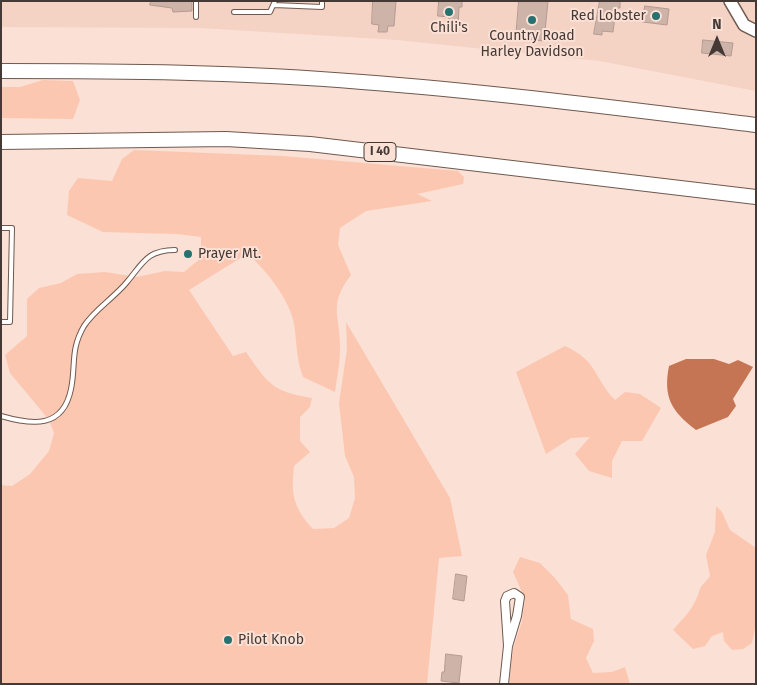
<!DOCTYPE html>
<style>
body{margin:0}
#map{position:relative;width:757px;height:685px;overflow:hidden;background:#fbe0d5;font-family:"Fira Sans",sans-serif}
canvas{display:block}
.frame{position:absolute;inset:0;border:2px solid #443935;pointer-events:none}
.north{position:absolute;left:692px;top:15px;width:50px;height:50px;-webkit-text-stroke:4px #fbe0d5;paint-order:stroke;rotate:0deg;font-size:14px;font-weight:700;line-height:20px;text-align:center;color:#443935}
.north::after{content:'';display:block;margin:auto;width:18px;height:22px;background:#443935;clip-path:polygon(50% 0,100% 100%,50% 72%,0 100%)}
</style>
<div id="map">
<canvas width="757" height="685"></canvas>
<div class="frame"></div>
<div class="north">N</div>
</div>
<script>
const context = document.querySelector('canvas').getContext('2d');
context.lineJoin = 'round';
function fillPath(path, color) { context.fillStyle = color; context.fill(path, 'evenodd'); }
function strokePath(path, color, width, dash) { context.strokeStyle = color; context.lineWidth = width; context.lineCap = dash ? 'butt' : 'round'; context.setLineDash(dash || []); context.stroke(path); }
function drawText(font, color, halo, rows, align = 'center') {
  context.font = font + ' "Fira Sans",sans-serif'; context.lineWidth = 4; context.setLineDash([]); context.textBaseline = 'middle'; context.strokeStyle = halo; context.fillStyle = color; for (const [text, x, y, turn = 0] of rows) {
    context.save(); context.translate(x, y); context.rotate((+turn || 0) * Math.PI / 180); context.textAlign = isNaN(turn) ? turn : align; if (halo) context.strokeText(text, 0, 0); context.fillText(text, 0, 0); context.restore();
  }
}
const built = new Path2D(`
 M1,1H756V91L600,61L397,40L200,28L1,27Z`);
const green = new Path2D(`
 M43,80L73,81L80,100L73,119L1,118V87H20Z
 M134,150L283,156L458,171L464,177L463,184L417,194L432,201L366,211L340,228L338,245L351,275C327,306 341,316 340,349C340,363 337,378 335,392L303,377C296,359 297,342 294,324C290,300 265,268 247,254L189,290L233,356L246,352C268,384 273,392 312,398L310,407L300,417V441L310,452L294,466C291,495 293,507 313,529L334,528L349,518L355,498L354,477L345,456L339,403L347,349L346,322L450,498L462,556L439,558L427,684H1V485L12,486L30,474L49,451L54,433L49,420L10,373L5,355L27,336V299L39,288L61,283L77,274L105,272L137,277L165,271L184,272L201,258V237L177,234L103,232L67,215L69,191L78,178L112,181L122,159Z
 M565,346C598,361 593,377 615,400L625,392L640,394L661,408L642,441H622L612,461V478L589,471L575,454L590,437L571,438L546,454L516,372Z
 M716,506L722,512L730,530L756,548V623L752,643L743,649L732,650L724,641L723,632L712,636L705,646L693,649L673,630C687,614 693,610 700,589C701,585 707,581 710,576L706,555L715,532Z
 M520,557L540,563L555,578L568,595L571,619L593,629L594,641L586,658L593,673L612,672L625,667L630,684H509L513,649L522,621L525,599L513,572Z`);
const water = new Path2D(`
 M686,359H714L729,364L738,360L753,367L733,399L736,406L728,417L696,430C671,411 663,397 669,366Z`);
const building = new Path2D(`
 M151,1H192V11L173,12L172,8L150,5Z
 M373,1H396L394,26H388L387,32H378L379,25L372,24Z
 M439,1H462V7H459L458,27L448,26L449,17L438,16Z
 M519,1H548L544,41L516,38Z
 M600,1H620V8H616L613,32L602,31V35L594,34Z
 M645,6L669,9L667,25L643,22Z
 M703,40L733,43L731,56L702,53Z
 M456,574L467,576L464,601L453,599Z
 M446,654L462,656L459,683L441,681L442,672H444Z`);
const lane = new Path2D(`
 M196,1V17
 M274,5L322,7V1
 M234,12H270L275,1
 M1,228H12L10,322H1
 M1,416C32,425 63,429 71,389C76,365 70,350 84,326C95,309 114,298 127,282C143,263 147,250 175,250`);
const street = new Path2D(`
 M504,684L508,646L517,616L520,597L514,593L507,596L505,601L508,646`);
const secondary = new Path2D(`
 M730,1L744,25L756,31`);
const highway = new Path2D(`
 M1,71C122,71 242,72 362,82C494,92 625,109 756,125
 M1,142L226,139L310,144L756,197`);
const markers = [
 [449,12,5,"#277170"],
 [656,16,5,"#277170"],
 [532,20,5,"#277170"],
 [188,254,5,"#277170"],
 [228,640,5,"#277170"]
];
const shields = [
 [380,152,32]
];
const shieldNames = [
 ["I 40",380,152]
];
const poiNames = [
 ["Red Lobster",646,16,"right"],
 ["Chili's",449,28],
 ["Country Road",532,36],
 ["Harley Davidson",532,52],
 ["Prayer Mt.",198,254,"left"],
 ["Pilot Knob",238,640,"left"]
];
fillPath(built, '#f4d2c4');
fillPath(green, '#fcc7b1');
fillPath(water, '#c57554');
fillPath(building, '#cdb3a8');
strokePath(building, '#b59b91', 1);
strokePath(lane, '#6f594f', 6);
strokePath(street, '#6f594f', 10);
strokePath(secondary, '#6f594f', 14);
strokePath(highway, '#6f594f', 16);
strokePath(lane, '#fff', 4);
strokePath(street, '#fff', 8);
strokePath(secondary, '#fff', 11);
strokePath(highway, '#fff', 14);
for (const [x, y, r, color] of markers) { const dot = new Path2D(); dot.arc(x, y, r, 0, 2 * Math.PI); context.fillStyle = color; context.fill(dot); strokePath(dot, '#fbe0d5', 2); }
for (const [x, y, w] of shields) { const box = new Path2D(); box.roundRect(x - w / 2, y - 9.5, w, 19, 4); context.fillStyle = '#fbe0d5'; context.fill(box); strokePath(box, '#443935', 1); }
drawText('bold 12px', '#443935', null, shieldNames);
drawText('14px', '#443935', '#fbe0d5', poiNames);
</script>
